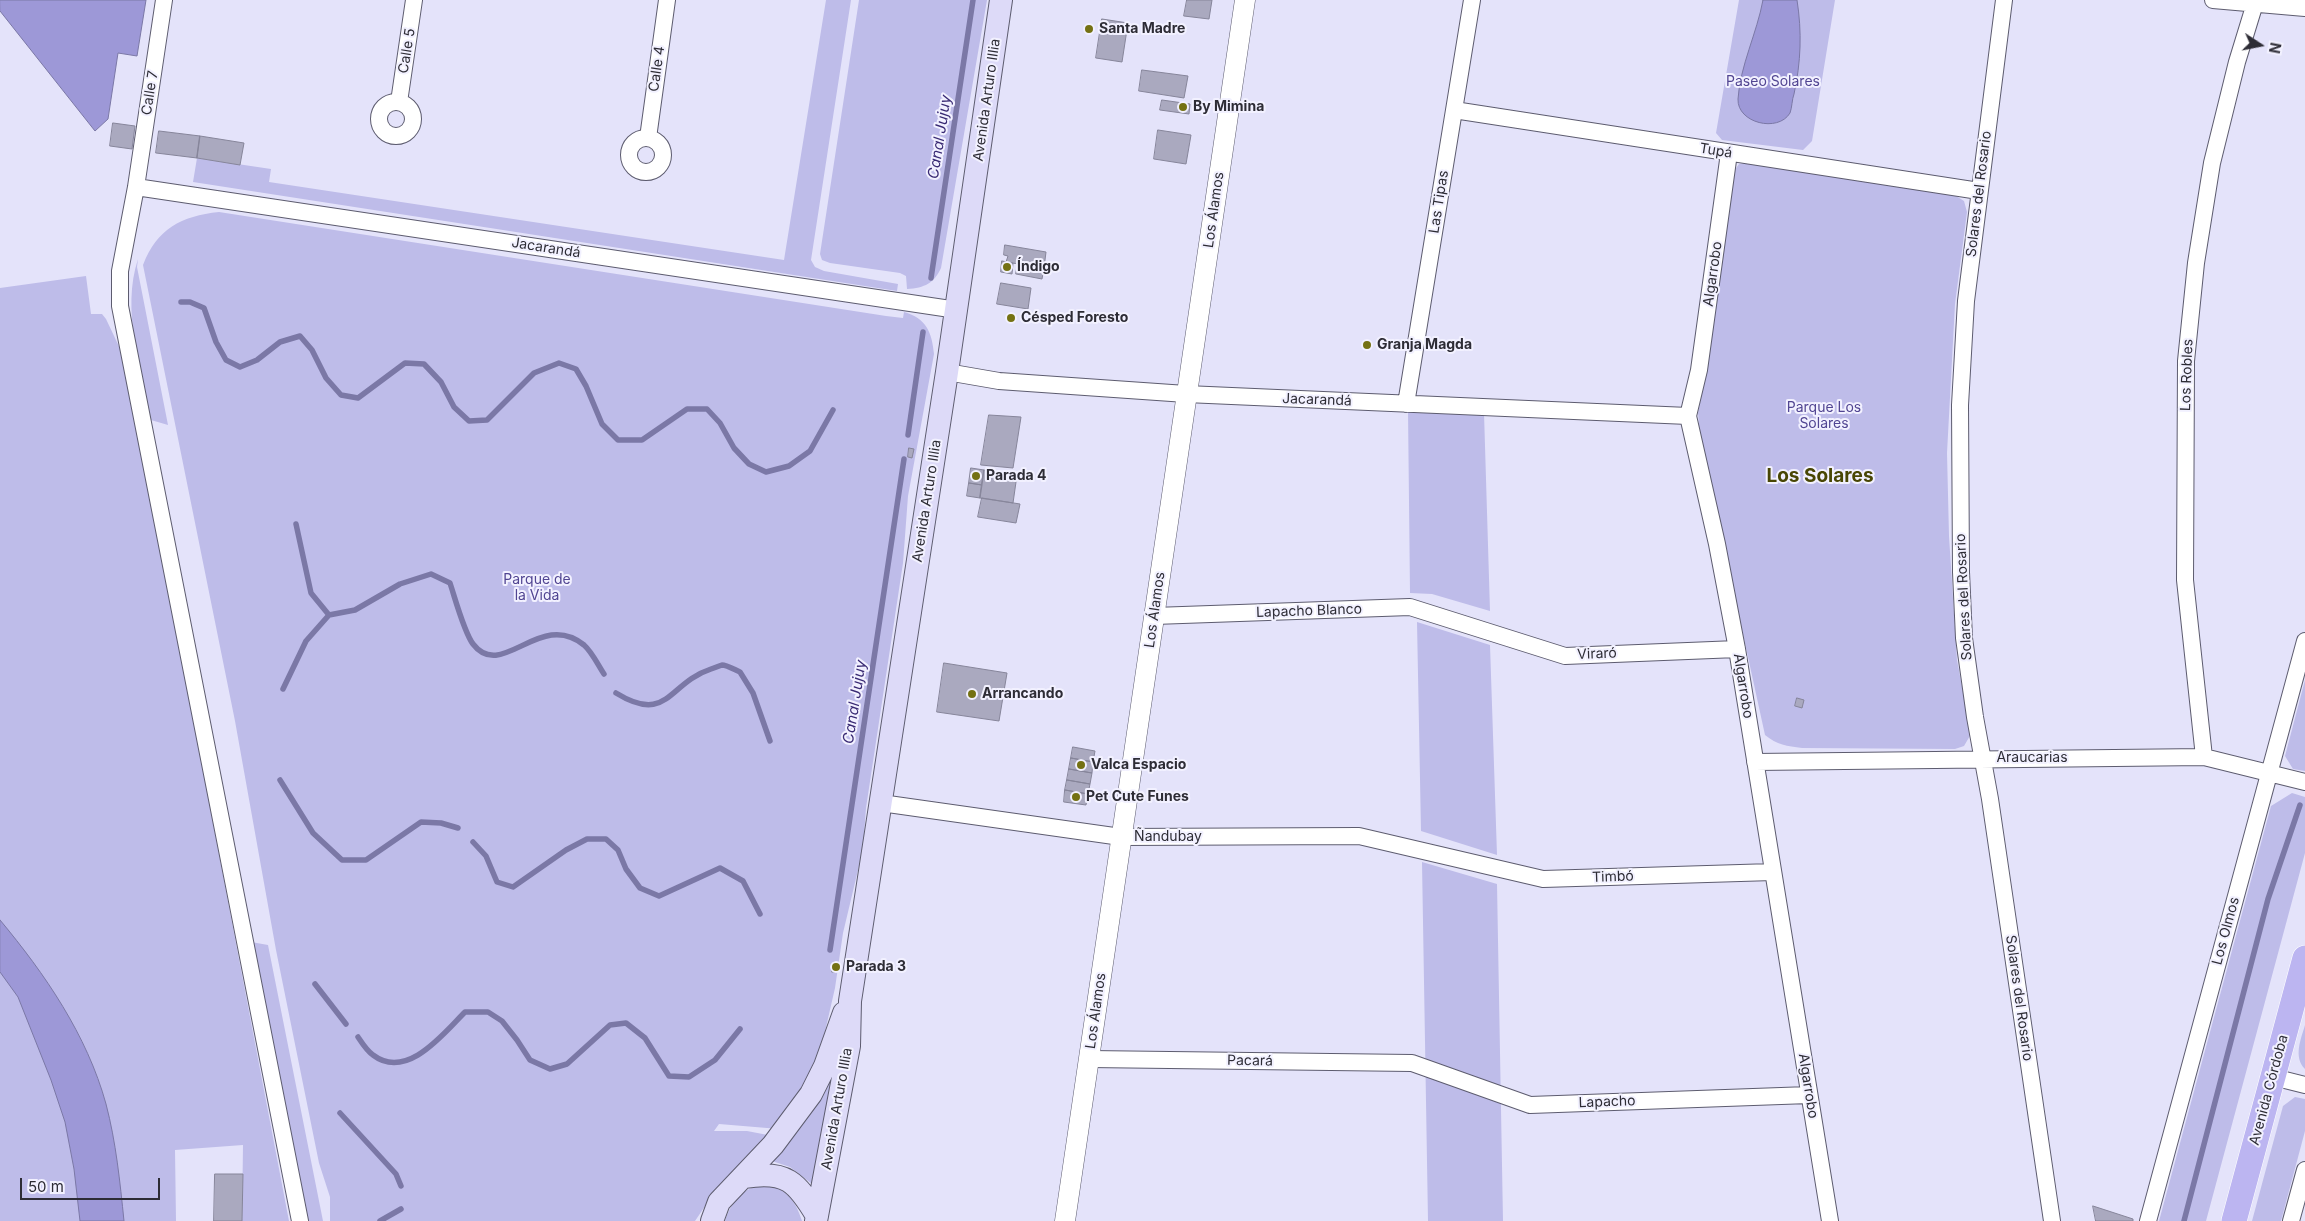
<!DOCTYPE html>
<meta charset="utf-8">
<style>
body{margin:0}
#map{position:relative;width:2305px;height:1221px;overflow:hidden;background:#e4e3fa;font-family:Inter,sans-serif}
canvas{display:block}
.north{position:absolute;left:2235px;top:20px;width:50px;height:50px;-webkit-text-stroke:4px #f2f1ff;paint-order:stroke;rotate:101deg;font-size:14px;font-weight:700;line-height:20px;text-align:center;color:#2d2c35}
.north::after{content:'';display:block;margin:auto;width:18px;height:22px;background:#2d2c35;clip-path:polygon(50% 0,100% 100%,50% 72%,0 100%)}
.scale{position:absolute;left:20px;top:1178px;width:140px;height:22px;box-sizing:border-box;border:2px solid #2d2c35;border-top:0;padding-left:6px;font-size:15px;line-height:18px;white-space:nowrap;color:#2d2c35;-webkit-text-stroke:4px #f2f1ff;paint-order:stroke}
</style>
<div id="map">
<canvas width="2305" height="1221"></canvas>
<div class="north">N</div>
<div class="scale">50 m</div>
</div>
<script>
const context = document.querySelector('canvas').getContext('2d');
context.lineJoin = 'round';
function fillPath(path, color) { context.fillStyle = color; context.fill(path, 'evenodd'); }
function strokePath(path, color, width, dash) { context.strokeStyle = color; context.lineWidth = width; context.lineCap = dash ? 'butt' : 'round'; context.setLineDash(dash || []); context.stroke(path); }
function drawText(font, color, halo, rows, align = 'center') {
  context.font = font + ' Inter,sans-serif'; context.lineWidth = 4; context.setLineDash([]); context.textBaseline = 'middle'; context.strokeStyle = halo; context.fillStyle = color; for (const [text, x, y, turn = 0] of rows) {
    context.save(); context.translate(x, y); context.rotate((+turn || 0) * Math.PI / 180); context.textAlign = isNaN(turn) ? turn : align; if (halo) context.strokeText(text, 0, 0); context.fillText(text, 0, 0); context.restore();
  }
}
const green = new Path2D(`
 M826,0H851L811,260L815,267L824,271L898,284L897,291L193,182L197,158L271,169L269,182L784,260Z
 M859,0H987L941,268C934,283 925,288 907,289L906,276L900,273L830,263L822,260L820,254Z
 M1739,0H1835L1812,141L1803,150L1722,140L1716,133Z
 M1748,163L1953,194L1964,201L1967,212L1955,304L1947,453L1949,536L1957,660L1971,734L1964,746L1955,749L1802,748C1787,746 1777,745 1765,735L1700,437L1698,413L1709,355L1734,171L1739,164Z
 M219,212L886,316L903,318L904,312C926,318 932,332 934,354L908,496L903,563L866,808L863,849L843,933L835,988L824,1036L815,1064L779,1129L719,1124L714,1131H747L773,1136L720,1184L695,1221H330V1197L319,1163L276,950L235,721L143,265C157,229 181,216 219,212Z
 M138,259L137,267L168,425L151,420C141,369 121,310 138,259Z
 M86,276L91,314H102L106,319L124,357L289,1221H242L243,1145L175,1150L176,1221H0V288Z
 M1408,410L1484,413L1490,611L1432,594L1410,593Z
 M1417,622L1490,645L1497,855L1421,831Z
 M2305,680V771L2293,769L2285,756Z
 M2292,793L2305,797V853L2206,1221H2159L2271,806Z
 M1422,862L1497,884L1503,1221H1428Z
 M251,942L268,945L323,1221H306Z
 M2305,1025V1069C2293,1057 2301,1039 2305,1025Z
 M837,1062L812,1184L790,1167L772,1161Z
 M2295,1097L2305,1099V1131L2281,1221H2252L2283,1106Z
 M760,1184C784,1186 795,1198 802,1221H725C731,1202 741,1191 760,1184Z`);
const water = new Path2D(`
 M0,0H146L137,56L118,53L108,119L95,131L0,11Z
 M1763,0H1797C1802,32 1801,62 1794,94C1792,99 1792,108 1790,113C1778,133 1737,123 1738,99C1740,66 1757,33 1763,0Z
 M0,920C45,974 87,1035 106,1104C116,1142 120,1182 124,1221H80L74,1169L65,1122L51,1080L18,997L0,972Z`);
const stream = new Path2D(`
 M931,278L973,0
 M181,302H190L204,308L216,342L226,360L240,367L257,360L280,342L300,336L312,350L326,378L341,395L358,398L405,363L424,364L441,382L454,407L469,421L487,420L534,373L559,363L576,369L586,386L602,424L618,440H642L687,409H707L720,423L734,448L749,464L766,472L789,466L810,451L833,410
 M908,435L923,332
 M296,524L311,593L329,615L355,610L400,584L431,574L450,583C455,598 464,632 473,644C502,682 540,609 584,645C592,652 598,665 604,674
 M283,689L306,641L329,615
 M616,693C668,725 668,683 711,669C714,668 719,666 722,665C727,665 735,670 740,672L753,693L770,741
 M280,780L313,833L342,860H366L421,822L441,823L458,828
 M473,842L486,856L497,882L513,887L566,850L587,839H606L618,850L626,869L640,888L659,896L720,868L743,881L760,914
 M830,950L904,459
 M315,984L346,1024
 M358,1037C362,1043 367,1051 373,1055C407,1081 444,1033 465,1012H488L502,1021L517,1040L530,1060L550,1069L567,1064L610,1025L626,1023L645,1038L669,1076L689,1077L715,1060L740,1029
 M340,1113L396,1174L401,1186
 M380,1221L401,1209
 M2184,1221L2268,899L2300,805`);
const building = new Path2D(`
 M1187,0H1212L1209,19L1184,16Z
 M1102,19L1128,23L1122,62L1096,58Z
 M1142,70L1188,76L1184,98L1139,91Z
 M1162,100L1190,104L1189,114L1160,110Z
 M113,123L135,126L132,149L110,146Z
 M1158,130L1191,135L1186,164L1154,159Z
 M159,131L200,136L197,158L156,153Z
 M200,136L244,143L240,165L197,158Z
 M1005,245L1046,252L1044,268L1006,262L1008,256L1004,255Z
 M1002,261L1013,263L1012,274L1001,272Z
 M1018,263L1044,268L1042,279L1016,274Z
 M1001,283L1031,288L1028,309L997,304Z
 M989,415L1021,417L1013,468L981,465Z
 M909,448L914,449L912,458L908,457Z
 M971,468L984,470L982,485L969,483Z
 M984,470L1017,475L1013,503L980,498Z
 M969,483L982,485L980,498L967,496Z
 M982,498L1020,504L1016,523L978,517Z
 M944,663L1007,673L999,721L937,712Z
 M1797,698L1804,700L1802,708L1795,706Z
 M1073,747L1095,751L1093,762L1071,758Z
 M1071,758L1093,762L1092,773L1069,769Z
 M1069,769L1092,773L1090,784L1067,780Z
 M1067,780L1090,784L1088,794L1065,790Z
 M1065,790L1088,794L1086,805L1064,802Z
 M834,962L839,963L837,972H832Z
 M215,1174H243L242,1221H214Z
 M2093,1206L2133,1219V1221H2096Z`);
const minor = new Path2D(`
 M164,0L136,187L120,271V306L300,1221
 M2004,0L1966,301L1960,405L1961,572L1964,638L1975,717L1990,799L2052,1221
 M2213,0L2305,8
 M399,102L414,0
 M379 119a17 17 0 1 1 34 0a17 17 0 1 1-34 0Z
 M1454,110L1979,191
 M648,138L667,0
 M629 155a17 17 0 1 1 34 0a17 17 0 1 1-34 0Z
 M1729,153L1699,370L1688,416L1717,544L1737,649L1830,1221
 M136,187L957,310
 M947,372L999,381L1186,394L1688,416
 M1406,404L1472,0
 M1154,616L1410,607L1565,656L1737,649
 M2204,757L2185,580L2186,361L2196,263L2212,163L2237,62L2256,0
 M1755,762L2204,757L2305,782
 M881,803L1121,837L1359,836L1543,879L1773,872
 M1089,1059L1412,1063L1530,1105L1809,1095
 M2273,1077L2305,1085
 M2148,1221L2305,641
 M2291,1221L2305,1170`);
const tertiary = new Path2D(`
 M1065,1221L1245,0`);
const secondary = new Path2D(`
 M745,1177C786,1170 797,1182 817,1216
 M712,1221L719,1202L773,1145L811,1094L825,1066L844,1013
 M816,1221L849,1046L850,1001L947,372L1001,0`);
const primary = new Path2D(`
 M2234,1221L2305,958`);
const markers = [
 [1089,29,5,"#747113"],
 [1183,107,5,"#747113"],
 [1007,267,5,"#747113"],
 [1011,318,5,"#747113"],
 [1367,345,5,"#747113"],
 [976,476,5,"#747113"],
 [972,694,5,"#747113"],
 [1081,765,5,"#747113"],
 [1076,797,5,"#747113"],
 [836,967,5,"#747113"]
];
const poiNames = [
 ["Santa Madre",1099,29],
 ["By Mimina",1193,107],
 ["Índigo",1017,267],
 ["Césped Foresto",1021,318],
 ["Granja Magda",1377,345],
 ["Parada 4",986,476],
 ["Arrancando",982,694],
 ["Valca Espacio",1091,765],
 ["Pet Cute Funes",1086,797],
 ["Parada 3",846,967]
];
const streetNames = [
 ["Calle 5",407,51,-81],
 ["Calle 4",657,69,-82],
 ["Calle 7",150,93,-81],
 ["Avenida Arturo Illia",987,100,-82],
 ["Tupá",1716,151,9],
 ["Solares del Rosario",1979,194,-83],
 ["Las Tipas",1439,202,-81],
 ["Los Álamos",1214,210,-82],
 ["Jacarandá",546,248,9],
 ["Algarrobo",1713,274,-82],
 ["Los Robles",2187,375,-88],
 ["Jacarandá",1317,400,2],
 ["Avenida Arturo Illia",927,501,-81],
 ["Solares del Rosario",1964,597,-93],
 ["Los Álamos",1155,610,-82],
 ["Lapacho Blanco",1309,611,-2],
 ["Viraró",1597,654,-2],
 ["Algarrobo",1743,686,81],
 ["Araucarias",2032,758],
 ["Ñandubay",1168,837],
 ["Timbó",1613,877,-2],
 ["Los Olmos",2226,931,-75],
 ["Solares del Rosario",2019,998,82],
 ["Los Álamos",1096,1011,-82],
 ["Pacará",1250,1061,1],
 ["Algarrobo",1808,1086,81],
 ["Avenida Córdoba",2269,1090,-75],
 ["Lapacho",1607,1102,-2],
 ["Avenida Arturo Illia",837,1109,-80]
];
const parkNames = [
 ["Paseo Solares",1773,82],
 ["Parque Los",1824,408],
 ["Solares",1824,424],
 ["Parque de",537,580],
 ["la Vida",537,596]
];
const waterNames = [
 ["Canal Jujuy",940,137,-81],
 ["Canal Jujuy",855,702,-81]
];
const districtNames = [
 ["Los Solares",1820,476]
];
fillPath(green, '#bebce9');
fillPath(water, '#9d98d7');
strokePath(water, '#7b78a6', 1);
strokePath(stream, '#7b78a6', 5.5);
fillPath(building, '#aaa9bf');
strokePath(building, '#86859a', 1);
strokePath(minor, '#5d5c6f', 18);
strokePath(tertiary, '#5d5c6f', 21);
strokePath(secondary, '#5d5c6f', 24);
strokePath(primary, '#fff', 26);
strokePath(minor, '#fff', 16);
strokePath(tertiary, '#fff', 20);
strokePath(secondary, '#dddaf8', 22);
strokePath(primary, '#bcb5f1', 25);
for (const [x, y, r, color] of markers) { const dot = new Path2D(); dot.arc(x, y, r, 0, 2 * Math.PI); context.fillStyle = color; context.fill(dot); strokePath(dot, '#f2f1ff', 2); }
drawText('bold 14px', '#2d2c35', '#f2f1ff', poiNames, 'left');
drawText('14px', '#2d2c35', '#f2f1ff', streetNames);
drawText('14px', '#514592', '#f2f1ff', parkNames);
drawText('italic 15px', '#382973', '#f2f1ff', waterNames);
drawText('bold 19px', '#484604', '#f2f1ff', districtNames);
</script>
